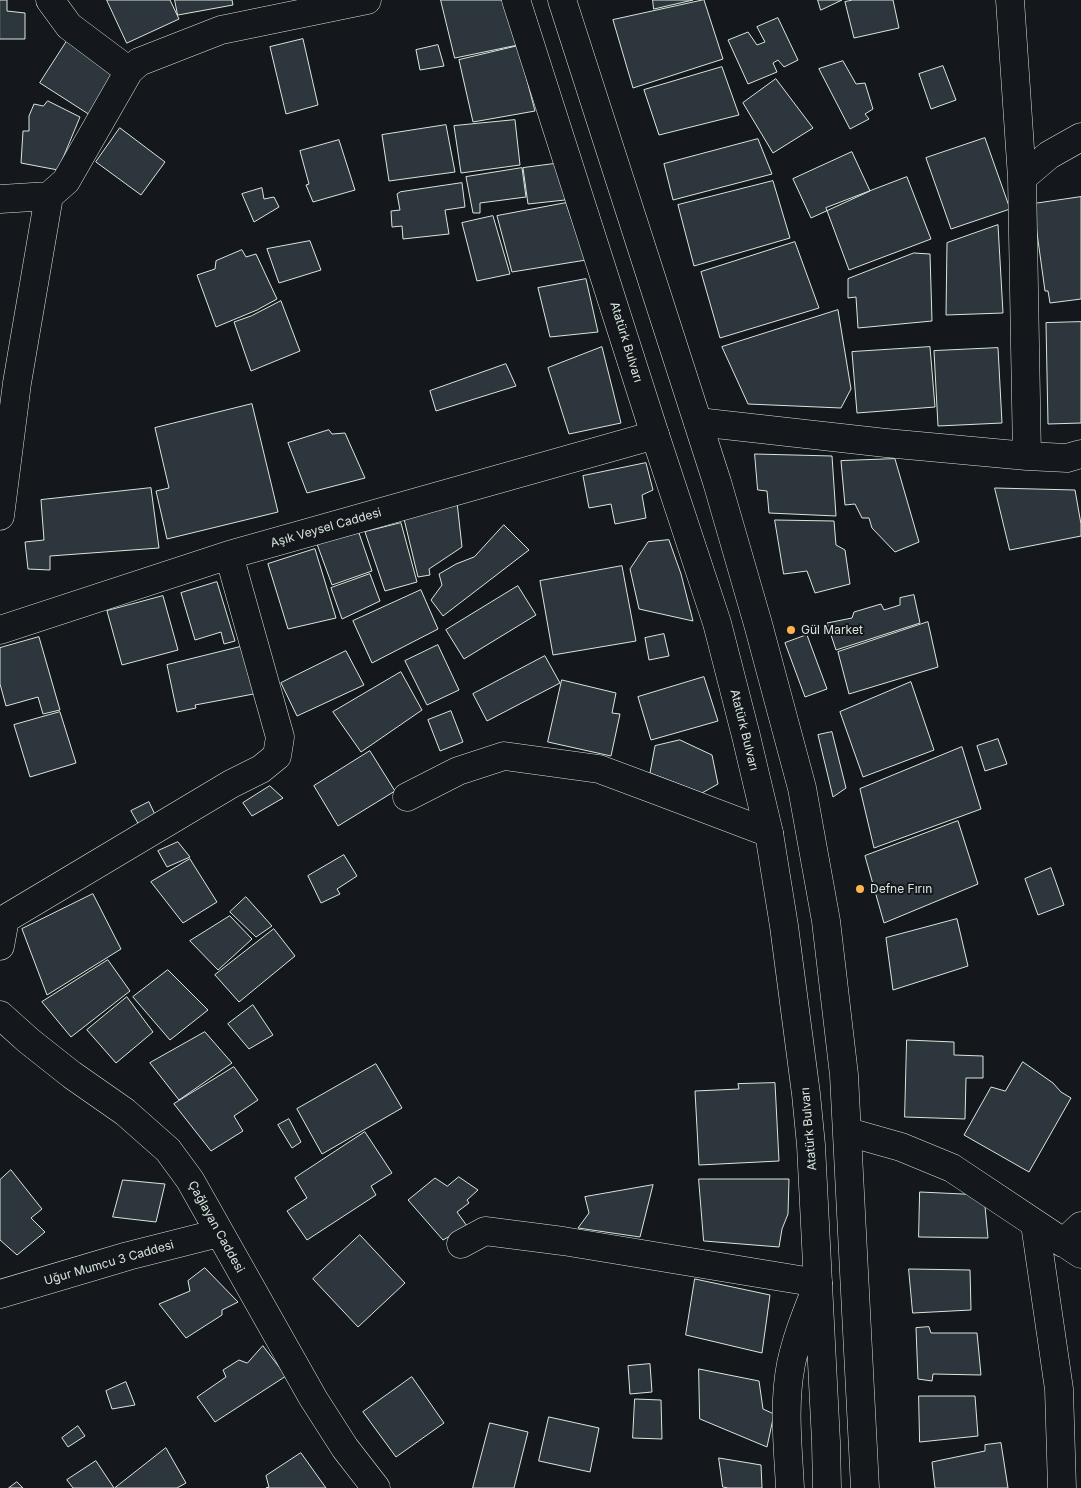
<!DOCTYPE html>
<meta charset="utf-8">
<style>
body{margin:0}
canvas{display:block;background:#14181c}
</style>
<canvas width="1081" height="1488"></canvas>
<script>
const context = document.querySelector('canvas').getContext('2d');
context.lineJoin = 'round';
function fillPath(path, color) { context.fillStyle = color; context.fill(path, 'evenodd'); }
function strokePath(path, color, width, dash) { context.strokeStyle = color; context.lineWidth = width; context.lineCap = dash ? 'butt' : 'round'; context.setLineDash(dash || []); context.stroke(path); }
function drawText(font, color, halo, rows, align = 'center') {
  context.font = font + ' Inter,sans-serif'; context.lineWidth = 4; context.setLineDash([]); context.textBaseline = 'middle'; context.strokeStyle = halo; context.fillStyle = color; for (const [text, x, y, turn = 0] of rows) {
    context.save(); context.translate(x, y); context.rotate((+turn || 0) * Math.PI / 180); context.textAlign = isNaN(turn) ? turn : align; if (halo) context.strokeText(text, 0, 0); context.fillText(text, 0, 0); context.restore();
  }
}
const building = new Path2D(`
 M0,0H7V11L25,13V39H0Z
 M107,0H170L179,19L127,43Z
 M175,0H232L233,5L178,15Z
 M441,0H507L518,45L455,58Z
 M653,0H693L654,9Z
 M704,0L723,59L633,88L613,20Z
 M818,0H842L821,10Z
 M853,0H893L899,28L854,38L845,2Z
 M778,18L798,60L784,67L778,60L773,63L777,72L748,84L728,40L748,32L757,45L765,42L757,27Z
 M303,39L318,105L286,114L270,47Z
 M67,41L116,73L90,115L40,83Z
 M438,45L444,66L420,70L416,50Z
 M518,46L535,111L473,122L459,60Z
 M843,61L856,84L865,83L873,109L865,114L869,119L850,129L819,69Z
 M943,66L956,100L931,109L919,74Z
 M722,67L739,115L659,135L644,90Z
 M776,79L813,128L773,153L743,103Z
 M48,101L80,117L58,170L21,163L23,131H29V116L34,104L43,106Z
 M515,120L520,165L461,173L454,126Z
 M446,125L455,172L389,181L382,135Z
 M120,128L165,162L141,195L96,162Z
 M985,138L1010,209L951,229L926,158Z
 M758,139L772,174L673,200L664,164Z
 M339,140L355,190L313,202L306,185L309,184L300,151Z
 M852,152L870,191L811,218L793,179Z
 M561,163L565,200L528,204L523,168Z
 M522,168L526,197L480,203V213H473L466,177Z
 M907,177L931,239L849,270L826,208Z
 M773,181L790,238L694,266L678,205Z
 M462,183L465,207L445,210L449,234L403,239L402,226L392,227L391,211L400,210L397,194L400,192Z
 M262,188L264,199L274,197L279,207L254,222L242,194Z
 M1081,197V299L1050,303L1048,291H1045L1033,204Z
 M566,203L586,260L512,272L497,216Z
 M493,216L510,274L477,281L462,223Z
 M998,225L1003,313L946,315L947,243Z
 M310,241L321,270L279,283L267,249Z
 M795,242L819,308L720,338L701,272Z
 M242,250L246,257L256,254L277,299L257,310L216,327L197,275L215,269L216,261Z
 M914,253L930,254L932,321L858,328L856,297L848,298V279Z
 M586,279L598,332L550,337L538,288Z
 M281,301L300,351L251,371L234,322L251,316Z
 M838,310L851,389L841,408L748,404L722,347Z
 M1081,322V423L1048,424L1046,323Z
 M602,347L621,423L569,434L548,368Z
 M930,347L935,407L857,413L852,352Z
 M998,348L1002,423L938,426L934,351Z
 M506,364L516,386L436,411L430,391Z
 M252,404L278,512L167,539L156,491L169,488L155,428Z
 M329,430L332,434L345,433L365,478L307,493L288,443Z
 M755,454L832,456L836,516L769,513L767,491L758,490Z
 M895,459L919,542L895,552L872,528L869,518H862L855,504L845,505L841,461Z
 M646,463L653,490L642,495L646,518L615,524L611,504L589,508L583,476Z
 M151,488L159,548L50,556V570L28,569L25,542L44,540L41,500Z
 M995,488L1075,490L1081,524V536L1010,550Z
 M457,502L462,547L429,569L430,575L418,577L404,519Z
 M775,520L834,521L836,545L845,550L850,584L815,593L807,571L784,574Z
 M401,523L417,582L385,591L365,532Z
 M504,525L529,550L443,616L431,600L442,585L439,574L456,564L474,557Z
 M359,533L372,571L332,585L317,544Z
 M669,540L681,574L693,621L639,609L630,569L648,542Z
 M315,549L336,618L288,629L268,564Z
 M622,566L636,641L553,655L540,581Z
 M370,574L380,601L342,619L331,588Z
 M217,582L235,641L224,644L221,632L195,640L181,593Z
 M518,586L536,615L464,659L446,630Z
 M421,590L438,629L372,663L353,621Z
 M914,595L920,623L836,650L827,623L852,618L854,612L881,604L884,610L900,605V598Z
 M163,596L178,650L122,665L107,611Z
 M928,622L938,667L849,694L838,652Z
 M664,634L669,656L649,660L645,638Z
 M807,635L827,689L805,697L785,643Z
 M39,637L60,710L43,714L38,697L6,706L0,684V648Z
 M438,645L459,690L427,705L405,661Z
 M244,646L259,693L195,705L196,708L177,712L167,665Z
 M346,651L364,685L297,716L281,683Z
 M545,656L560,683L487,721L473,694Z
 M401,672L422,710L361,752L333,712Z
 M704,677L718,721L651,740L638,697Z
 M562,680L616,693L612,713L620,714L611,756L548,742Z
 M911,682L934,750L863,777L840,712Z
 M451,711L463,742L440,751L428,720Z
 M60,712L76,763L30,777L14,725Z
 M832,732L846,788L833,797L818,735Z
 M998,739L1007,764L985,771L977,746Z
 M680,740L712,755L718,784L702,793L650,773L655,746Z
 M962,747L981,809L874,848L860,789Z
 M370,751L395,791L338,826L314,786Z
 M270,786L283,798L252,816L243,803Z
 M149,802L159,823L143,832L131,811Z
 M958,821L978,884L884,923L865,856Z
 M178,842L190,857L167,867L158,851Z
 M344,855L357,876L337,889L340,894L321,903L308,876Z
 M190,859L217,902L183,923L151,882Z
 M1051,868L1064,905L1038,915L1025,879Z
 M93,894L121,949L47,995L22,929Z
 M246,897L272,926L256,937L230,912Z
 M230,916L252,939L218,970L190,941Z
 M957,919L968,966L893,990L886,938Z
 M274,929L295,956L239,1002L215,975Z
 M108,960L130,991L71,1037L42,1002Z
 M168,970L208,1010L170,1040L133,997Z
 M127,997L153,1032L116,1063L87,1030Z
 M253,1005L273,1035L249,1049L228,1024Z
 M205,1032L232,1063L179,1100L150,1063Z
 M907,1040L954,1042V1055L983,1056V1078H966L965,1119L905,1117Z
 M1023,1062L1053,1083L1061,1092L1071,1098L1029,1172L964,1135L991,1087L1005,1091Z
 M376,1064L402,1108L322,1154L297,1109Z
 M234,1067L258,1100L234,1116L243,1131L211,1151L174,1104Z
 M775,1083L779,1161L699,1165L695,1091L739,1089L738,1084Z
 M289,1119L301,1142L292,1148L278,1125Z
 M365,1132L392,1173L371,1186L376,1195L307,1240L287,1211L307,1198L295,1178Z
 M11,1170L42,1209L31,1218L45,1232L17,1255L0,1240V1180Z
 M459,1177L478,1190L467,1200L469,1203L457,1212L467,1226L443,1240L408,1200L435,1178L447,1186Z
 M699,1179H789L788,1214L782,1229L779,1247L704,1241Z
 M123,1180L165,1184L156,1222L113,1217Z
 M653,1185L640,1237L578,1228L589,1213L585,1197Z
 M920,1192L984,1195L988,1238L919,1237Z
 M360,1235L405,1283L358,1327L313,1279Z
 M205,1268L238,1302L222,1310V1315L186,1338L159,1304L190,1291L188,1281Z
 M909,1269L970,1270L971,1310L913,1313Z
 M695,1279L770,1295L762,1353L686,1335Z
 M929,1327L931,1333H977L981,1375L933,1374L932,1381L918,1379L916,1328Z
 M263,1346L286,1376L215,1422L197,1397L226,1377L223,1370L239,1360L247,1363Z
 M650,1364L652,1392L630,1394L628,1366Z
 M699,1369L759,1381L763,1409L774,1414L767,1447L700,1419Z
 M412,1377L444,1423L396,1457L363,1412Z
 M126,1382L135,1405L112,1409L106,1391Z
 M919,1396H975L978,1436L920,1442Z
 M635,1399L661,1400L662,1439L633,1438Z
 M549,1417L599,1428L590,1472L539,1461Z
 M490,1423L528,1432L514,1488H473Z
 M78,1426L85,1436L68,1447L62,1438Z
 M1001,1443L1008,1488H935L932,1462L985,1451V1445Z
 M166,1448L186,1483L177,1488H115Z
 M301,1453L326,1488H266L269,1487L266,1476Z
 M719,1458L761,1465L762,1488H728L723,1487Z
 M96,1461L114,1488H73L67,1480Z
 M17,1482L23,1488H9Z`);
const minor = new Path2D(`
 M50,0L69,26L129,71
 M1010,0L1022,178L1027,456
 M1022,178L1049,155L1081,137
 M0,199L49,196
 M698,422L886,443L1027,456L1067,458L1081,454
 M0,516L17,383L49,196L66,181L129,71L139,62L221,30L367,0
 M0,630L229,555L655,435
 M407,797L458,771L504,756L599,769L658,791L769,833
 M0,946L5,919L231,784L261,769L277,756L280,737L229,555
 M0,1015L29,1041L72,1075L125,1112L168,1150L190,1180L313,1398L345,1448L376,1488
 M848,1132L901,1147L952,1168L1081,1254
 M1035,1224L1059,1389L1062,1488
 M1063,1243L1081,1226
 M461,1244L485,1231L563,1241L818,1283
 M0,1294L128,1256L219,1233`);
const highway = new Path2D(`
 M516,0L655,435L717,623L746,736L769,833L784,926L806,1094L811,1145L826,1442L827,1488
 M562,0L717,482L758,624L802,788L826,921L844,1075L865,1488
 M790,1488C788,1447 783,1405 791,1364C796,1340 805,1317 814,1294`);
const markers = [
 [791,630,5,"#ffb74d"],
 [860,889,5,"#ffb74d"]
];
const streetNames = [
 ["Atatürk Bulvarı",626,342,73],
 ["Aşık Veysel Caddesi",326,528,-16],
 ["Atatürk Bulvarı",744,730,76],
 ["Atatürk Bulvarı",809,1129,-95],
 ["Çağlayan Caddesi",216,1227,61],
 ["Uğur Mumcu 3 Caddesi",109,1263,-16]
];
const poiNames = [
 ["Gül Market",801,630],
 ["Defne Fırın",870,889]
];
fillPath(building, '#2c363c');
strokePath(building, '#d8e6dc', 1);
strokePath(minor, '#d8e6dc', 29);
strokePath(highway, '#d8e6dc', 29);
strokePath(minor, '#14181c', 28);
strokePath(highway, '#14181c', 28);
for (const [x, y, r, color] of markers) { const dot = new Path2D(); dot.arc(x, y, r, 0, 2 * Math.PI); context.fillStyle = color; context.fill(dot); strokePath(dot, '#14181c', 2); }
drawText('12px', '#d8e6dc', '#14181c', streetNames);
drawText('12px', '#d8e6dc', '#14181c', poiNames, 'left');
</script>
